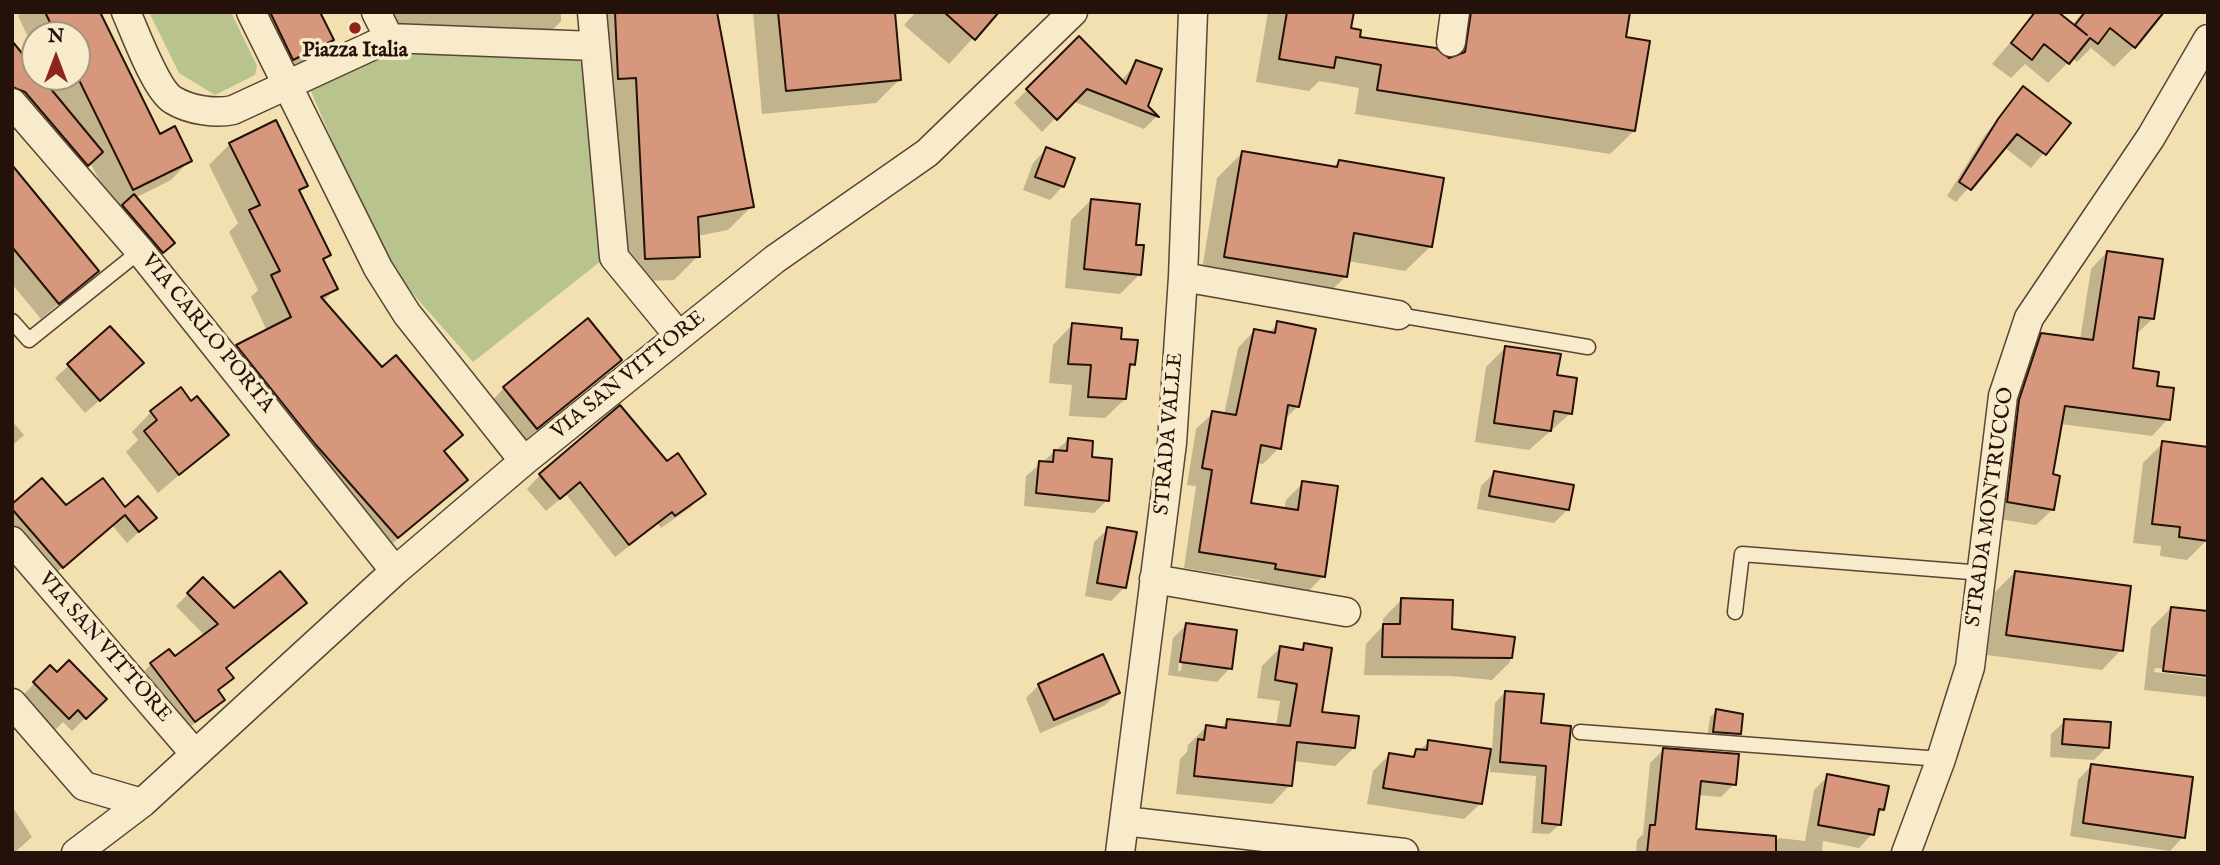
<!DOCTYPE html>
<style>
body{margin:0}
#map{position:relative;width:2220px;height:865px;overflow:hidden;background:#f2e0b0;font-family:"IM FELL English",serif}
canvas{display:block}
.frame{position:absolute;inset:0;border:14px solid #241109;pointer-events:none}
.north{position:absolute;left:21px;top:21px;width:70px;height:70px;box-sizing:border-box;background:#f7ebcc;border:2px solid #a3947e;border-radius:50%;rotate:0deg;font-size:19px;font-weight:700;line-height:28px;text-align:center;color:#241109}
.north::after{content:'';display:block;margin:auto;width:24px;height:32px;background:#8f2418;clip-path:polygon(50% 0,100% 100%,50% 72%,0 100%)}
</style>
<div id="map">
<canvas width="2220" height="865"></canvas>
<div class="frame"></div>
<div class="north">N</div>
</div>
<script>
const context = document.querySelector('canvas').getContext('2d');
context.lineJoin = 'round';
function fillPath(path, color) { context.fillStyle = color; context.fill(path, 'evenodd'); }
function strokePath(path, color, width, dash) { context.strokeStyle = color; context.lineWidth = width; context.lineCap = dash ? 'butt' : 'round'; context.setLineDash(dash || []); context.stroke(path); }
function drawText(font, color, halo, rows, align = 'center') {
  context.font = font + ' "IM FELL English",serif'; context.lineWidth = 7; context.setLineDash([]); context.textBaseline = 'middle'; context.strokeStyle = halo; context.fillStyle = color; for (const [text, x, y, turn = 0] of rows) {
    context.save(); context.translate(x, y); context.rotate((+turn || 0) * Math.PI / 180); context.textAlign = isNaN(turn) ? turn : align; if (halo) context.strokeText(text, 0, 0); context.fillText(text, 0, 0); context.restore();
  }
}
const green = new Path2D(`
 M149,12H231L257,66L255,75L215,95L179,73Z
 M392,45L582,53L606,257L473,362L384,261L310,89Z`);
const shadow = new Path2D(`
 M21,12H98L159,136L190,160L171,180L135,198L173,243L160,256L110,219L126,203L113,208L90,162L70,181L12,118V44L35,72V77H39L57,99L48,77H77V35H35V51L18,16Z
 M238,12H318L331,39L312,59L273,78Z
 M391,12H561V21L542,41H405Z
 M590,12H715L752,206L728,230L697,236L698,256L674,280L622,282Z
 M753,12H893L900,79L876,103L762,114Z
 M916,12H997L949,64L904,25Z
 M1268,12H1352L1349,29L1358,38L1446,59L1449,38L1445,12H1628L1624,38L1634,131L1610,154L1355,114L1359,88L1319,81L1309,91L1256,82Z
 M2036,12L2072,25L2083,12H2146L2134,47L2114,67L2091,48L2077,62L2072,58L2048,83L2025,64L2011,78L1992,64Z
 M1079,38L1121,81L1137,62L1146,106L1156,117L1144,129L1072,101L1042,132L1014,103Z
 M2023,89L2068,124L2031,168L2004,147L1956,202L1947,196L1985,135Z
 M230,144L306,185L298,193L329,255L322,261L336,288L323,302L381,369L461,435L443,453L466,480L376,558L216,367L237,346L267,331L251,297L258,290L229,232L238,223L209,165Z
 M1046,149L1063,186L1050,200L1023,190L1033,163Z
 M1242,153L1332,168L1339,162L1431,246L1405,271L1348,261L1345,277L1320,302L1200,282L1217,178Z
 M12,168L97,271L41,319L12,284Z
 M1091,200L1134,246L1140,274L1120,294L1065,288L1071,220Z
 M2107,252L2153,318L2136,335L2131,370L2155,387L2168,419L2152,436L2061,424L2051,476L2053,509L2036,525L1992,518L2026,351L2042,335L2080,340L2091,269Z
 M1278,323L1298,406L1284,420L1279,448L1263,464L1256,463L1249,505L1284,510L1286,500L1303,483L1323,576L1307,593L1259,585L1260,580L1184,568L1196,486L1187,485L1196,429L1213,413L1224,415L1238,348L1254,331L1268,334Z
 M1072,325L1119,341L1134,364L1127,370L1125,399L1105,418L1069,416L1072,385L1049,383L1053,345Z
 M110,328L128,376L85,413L55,378Z
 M1506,347L1555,377L1571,413L1529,450L1475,442L1486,367Z
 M620,360L517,447L485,408L504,388Z
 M191,403L226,435L158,493L126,452L138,440L132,432L151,412Z
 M12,421L24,435L12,446Z
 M1068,440L1090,459L1107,500L1094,513L1024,506L1026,476Z
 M2163,443L2207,540L2187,560L2160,556L2161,546L2133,543L2143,463Z
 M666,464L704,493L691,507L661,528L658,524L615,557L566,494L546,511L527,489L540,475Z
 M1494,473L1568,509L1554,523L1477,509L1481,486Z
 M12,507L124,509L154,518L127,543L112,525L50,578L12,535Z
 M1108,529L1125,587L1111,601L1085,596L1094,542Z
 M2015,572L2121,650L2102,670L1987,655L1995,592Z
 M203,579L233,610L304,603L225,669L232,678L217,692L223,700L182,734L139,677L151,664L174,659L205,636L176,606Z
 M1401,600L1450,630L1513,639L1510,662L1492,680L1451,676L1364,675L1366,644L1383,626V619Z
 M2171,608L2208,674L2155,668L2154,672L2208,678V697L2144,690L2151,628Z
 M1186,625L1230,668L1217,682L1168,675L1173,638ZM1182,637H1185L1181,671H1178Z
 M1305,645L1320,713L1354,748L1335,766L1293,761L1290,785L1272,804L1176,794L1180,759L1187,752L1188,745L1206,727L1220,729L1227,721L1276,726L1280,701L1257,698L1262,666L1280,648L1299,651Z
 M50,668L57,674L105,699L72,731L63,722L54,731L21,697Z
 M1039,685L1118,693L1104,706L1040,733L1026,698Z
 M1505,692L1539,724L1560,824L1549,834L1532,833L1536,776L1490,772L1491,753H1489L1481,803L1464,819L1367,804L1373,771L1389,755L1409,758L1429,742L1492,751L1495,703Z
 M1717,711L1739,734L1733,740L1707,738L1710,717Z
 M2065,721L2107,747L2094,760L2050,757L2051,734Z
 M1663,750L1734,784L1721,797L1698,795L1694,831L1731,853H1636L1637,840L1643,834L1650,763Z
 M2091,766L2183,837L2170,851L2070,836L2078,780Z
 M1828,776L1883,809L1876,816L1872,834L1859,848L1823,841L1822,853H1766L1779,838L1805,841L1814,790Z
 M12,806L32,837L14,853H12Z`);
const building = new Path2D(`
 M45,12H100L160,134L175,126L192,161L133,190L77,76V35H56Z
 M270,12H320L334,40L293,60Z
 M615,12H717L754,207L698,217L700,257L645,259L636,78L618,79Z
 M778,12H895L901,80L786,91Z
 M944,12H999L975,40Z
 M1287,12H1354L1351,28L1361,30L1360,37L1436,48L1449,58L1465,52L1471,12H1630L1626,37L1650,41L1635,131L1377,90L1381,65L1336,57L1334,68L1279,59Z
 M2035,12H2058L2087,35L2075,25L2085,12H2164L2135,48L2110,28L2098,44L2090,38L2069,64L2044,44L2032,60L2011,43Z
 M1079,36L1126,84L1136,60L1162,69L1148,106L1159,117L1087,89L1057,120L1026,89Z
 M12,41L35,69V77H41L103,152L88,166L25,92L12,87Z
 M2023,86L2071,123L2046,155L2017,134L1971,190L1959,182L1998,119Z
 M276,120L308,186L299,190L331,255L323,259L338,289L321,297L382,367L396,355L463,435L444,451L468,480L398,538L316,445L236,345L291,317L271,275L280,271L249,210L260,205L229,143Z
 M1046,147L1075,158L1064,187L1035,177Z
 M1242,151L1337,167L1339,160L1444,178L1432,247L1354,233L1347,277L1224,257Z
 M12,165L99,271L59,304L12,247Z
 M134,194L175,243L163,253L122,205Z
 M1091,199L1140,204L1136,245H1144L1141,275L1084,269Z
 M2107,251L2163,259L2154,319L2139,317L2133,368L2159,372L2157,386L2174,388L2170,420L2065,406L2053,474L2060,476L2054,510L2007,502L2019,400L2041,333L2093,340Z
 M588,318L622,360L537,429L503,387Z
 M1277,321L1316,329L1299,407L1288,405L1281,449L1261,445L1251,503L1298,510L1302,481L1338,486L1325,577L1275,569L1276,564L1199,552L1212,470L1202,468L1212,411L1236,415L1254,329L1275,333Z
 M1072,323L1122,328L1121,339L1138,340L1135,365L1130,364L1126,399L1088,397L1091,365L1068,364Z
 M110,326L144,363L100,401L67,364Z
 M1505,346L1561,354L1557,375L1577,378L1572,414L1554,411L1551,431L1494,423Z
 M181,387L191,401L197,396L229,435L179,475L144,431L157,420L150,411Z
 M620,405L667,461L678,453L706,494L675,516L672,512L629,545L580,482L560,499L539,474Z
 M1068,438L1093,441L1092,457L1112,459L1109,501L1036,493L1039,461L1053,462L1054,450L1067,451Z
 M2162,441L2208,447V541L2179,537L2180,527L2152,524Z
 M1494,471L1574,485L1569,510L1489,496Z
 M42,478L66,505L103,478L125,507L138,496L157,518L139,532L125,515L63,568L12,509V504Z
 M1107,527L1137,532L1126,588L1097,583Z
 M280,571L307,603L226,668L234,678L218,690L225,700L195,722L150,663L169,649L175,656L218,624L187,593L203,577L234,608Z
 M2015,571L2131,586L2123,651L2006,635Z
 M1401,598L1453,600L1452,629L1515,637L1512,658L1382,657L1383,624H1400Z
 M2171,607L2208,611V676L2163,671Z
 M1186,623L1237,630L1232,669L1180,662Z
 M1304,643L1332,648L1322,712L1359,716L1355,748L1297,742L1292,786L1194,776L1198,739L1204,740L1206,725L1226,728L1227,719L1290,726L1297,684L1275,680L1280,646L1303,650Z
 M1103,654L1120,693L1054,720L1038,684Z
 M69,660L107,699L86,719L78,710L69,719L33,682L50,665L57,672Z
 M1505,691L1544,694L1541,723L1571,726L1561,825L1542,823L1546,766L1500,762Z
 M1716,709L1743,714L1741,734L1713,732Z
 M2064,719L2111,722L2109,748L2062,744Z
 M1428,740L1491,749L1482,804L1383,788L1389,753L1414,757L1416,749L1427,750Z
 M1663,748L1739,754L1736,785L1701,781L1696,829L1776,836V853H1647L1650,825H1655Z
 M2091,764L2193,777L2185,838L2083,823Z
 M1827,774L1889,786L1884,810L1879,809L1874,835L1818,825Z`);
const service = new Path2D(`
 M1398,315L1588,347
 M12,321L29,340L140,251
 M1735,612L1742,554L1983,573
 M1580,732L1941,759`);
const minor = new Path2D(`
 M126,12C135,32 156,90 173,100C189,110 216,114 233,110L389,38L594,46
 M251,12L378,268L407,314L524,461
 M376,12L389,38
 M592,12L614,257L679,336
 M1451,42L1455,12
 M12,103L140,251L395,571
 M1183,277L1398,315
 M12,541L195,754
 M1154,579L1346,612
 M12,703L84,786L142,803
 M1124,821L1404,853
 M76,853L142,803L395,571L524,461L775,259L927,153L1073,12
 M1120,853L1172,443L1183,277L1193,12
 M1906,853L1941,759L1970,667L2003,396L2029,318L2151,137L2208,39`);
const markers = [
 [355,28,7,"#8f2418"]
];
const poiNames = [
 ["Piazza Italia",355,52]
];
const streetNames = [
 ["VIA CARLO PORTA",207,334,51],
 ["VIA SAN VITTORE",629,376,-39],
 ["STRADA VALLE",1170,434,-85],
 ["STRADA MONTRUCCO",1991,507,-82],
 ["VIA SAN VITTORE",104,648,49]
];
fillPath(green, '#b8c38d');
fillPath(shadow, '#0003');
fillPath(building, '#d6977c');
strokePath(building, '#241109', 2);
strokePath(service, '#584533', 17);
strokePath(minor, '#584533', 31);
strokePath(service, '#f7ebcc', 14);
strokePath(minor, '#f7ebcc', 28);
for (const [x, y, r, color] of markers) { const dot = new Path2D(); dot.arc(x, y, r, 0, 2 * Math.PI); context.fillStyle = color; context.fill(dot); strokePath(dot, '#f7ebcc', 2.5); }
drawText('bold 21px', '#241109', '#f7ebcc', poiNames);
drawText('21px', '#241109', '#f7ebcc', streetNames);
</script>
